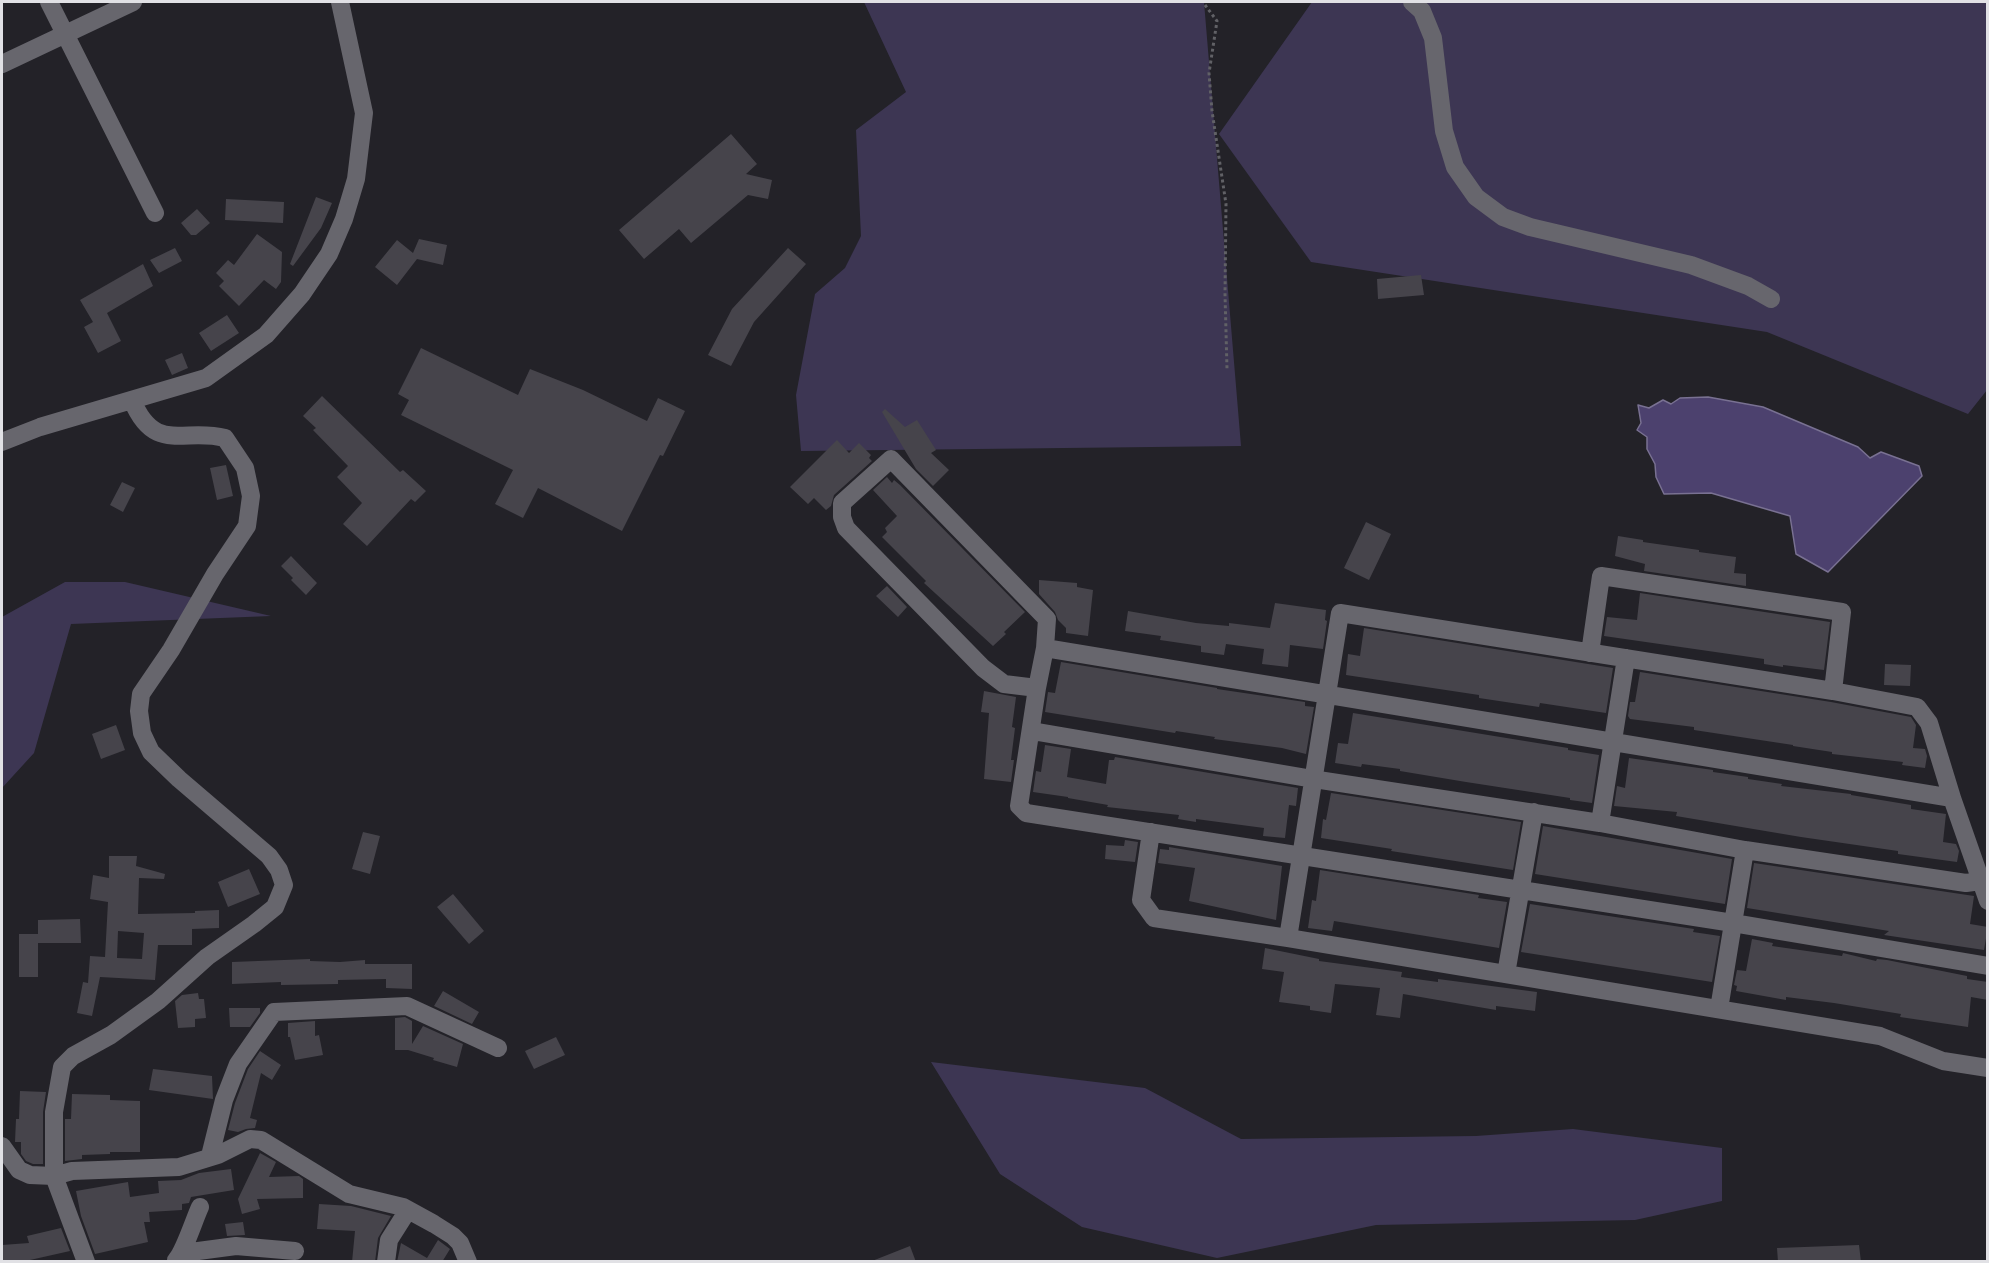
<!DOCTYPE html>
<style>
body{margin:0}
#map{position:relative;width:1989px;height:1263px;overflow:hidden;background:#232228;font-family:Rubik,sans-serif}
canvas{display:block}
.frame{position:absolute;inset:0;border:3px solid #e1e1e5;pointer-events:none}
</style>
<div id="map">
<canvas width="1989" height="1263"></canvas>
<div class="frame"></div>
</div>
<script>
const context = document.querySelector('canvas').getContext('2d');
context.lineJoin = 'round';
function fillPath(path, color) { context.fillStyle = color; context.fill(path, 'evenodd'); }
function strokePath(path, color, width, dash) { context.strokeStyle = color; context.lineWidth = width; context.lineCap = dash ? 'butt' : 'round'; context.setLineDash(dash || []); context.stroke(path); }
const green = new Path2D(`
 M864,2H1204L1241,446L801,451L796,395L815,294L845,268L861,236L856,130L906,92Z
 M1312,2H1987V390L1968,414L1767,332L1311,262L1219,134Z
 M65,582H125L271,616L71,624L34,753L2,788V617Z
 M931,1062L1145,1088L1241,1139L1476,1136L1573,1129L1722,1148V1201L1635,1220L1376,1225L1217,1258L1082,1227L1000,1174Z`);
const water = new Path2D(`
 M1708,397L1763,407L1858,447L1870,458L1881,452L1919,466L1922,476L1828,572L1796,554L1790,516L1711,493L1664,494L1656,477L1655,464L1647,449V437L1637,430L1641,423L1638,405L1649,408L1663,400L1671,404L1680,398Z`);
const building = new Path2D(`
 M731,134L757,164L746,174L772,180L768,199L748,195L691,243L679,229L644,259L619,230Z
 M316,197L332,203L321,228L293,266L290,264Z
 M226,199L284,202L283,223L225,220Z
 M197,209L210,223L196,235H191L181,223Z
 M257,234L282,252L281,282L276,289L264,280L239,306L219,286L224,281L216,273L228,260L234,265Z
 M419,239L447,245L443,265L417,259L397,285L375,267L397,240L413,253Z
 M175,248L182,261L159,273L150,260Z
 M788,248L806,264L754,322L731,366L708,355L732,309Z
 M143,264L153,286L107,313L121,341L98,353L84,327L93,322L80,300Z
 M1421,275L1424,295L1378,299L1377,279Z
 M227,315L239,333L211,351L199,333Z
 M421,348L518,395L530,369L583,390L647,421L658,398L685,411L663,456L660,455L622,531L538,488L523,518L495,504L513,470L401,415L409,400L398,394Z
 M182,353L188,368L172,375L165,360Z
 M322,396L400,472L403,470L426,491L415,502L411,499L367,546L343,524L362,503L337,477L348,466L313,430L316,428L303,416Z
 M885,409L905,427L917,420L936,450L931,453L949,470L933,486L916,469L882,412Z
 M837,440L849,453L859,443L871,455L869,458L872,461L834,495L831,506L826,510L814,498L808,504L790,487Z
 M226,465L233,496L217,500L210,468Z
 M887,477L892,483L894,480L900,485L1025,612L1004,632L1006,634L993,646L924,583L926,581L882,537L887,532L885,528L897,516L873,490Z
 M122,482L135,488L123,512L110,505Z
 M1366,522L1391,534L1369,580L1344,568Z
 M1618,536L1643,540V542L1699,550V552L1736,557L1734,573L1746,574V586L1644,571L1645,564L1615,556Z
 M291,556L317,583L306,595L291,580L293,578L281,566Z
 M1039,580L1077,583V587L1093,590L1088,636L1066,633V628L1058,620L1055,612L1039,594Z
 M887,586L907,607L898,617L876,596Z
 M1640,593L1830,622L1824,670L1783,665V667L1764,664V659L1604,636L1607,617L1637,620Z
 M1275,603L1326,610L1325,620L1327,621L1323,649L1290,645L1288,667L1262,664L1264,649L1226,644L1224,655L1201,652V646L1160,640L1161,636L1125,631L1128,611L1196,623L1229,626V623L1270,628Z
 M1364,628L1613,668L1606,713L1540,703L1539,707L1479,698V695L1346,675L1348,654L1360,656Z
 M1061,662L1217,688V689L1305,702V706L1314,707L1306,754L1282,748L1214,739L1215,737L1176,731L1175,733L1045,712L1048,692L1055,693Z
 M1885,664L1911,665L1910,686L1884,685Z
 M1640,672L1831,702L1911,717L1916,725L1913,748L1925,749L1927,756L1925,768L1902,765L1903,762L1832,754V752L1793,746V745L1694,730V727L1630,719L1628,716L1630,702H1635Z
 M984,691L1016,697L1012,727L1015,728L1011,760H1014L1011,782L984,779L989,713L981,712Z
 M1353,713L1568,748V750L1599,755L1592,803L1570,800V798L1466,782L1400,771V769L1362,764L1361,767L1335,763L1338,743L1348,744Z
 M116,725L125,750L101,759L92,734Z
 M1045,745L1071,749L1067,777L1106,784L1109,760H1114L1115,757L1298,788L1296,806L1289,805L1285,838L1263,836L1264,828L1196,819V822L1178,819L1179,815L1107,807L1108,805L1068,798V797L1033,792L1036,771L1041,772Z
 M1629,758L1713,770V772L1748,777V779L1782,784L1781,786L1851,794V795L1911,805V809L1946,814L1943,842L1956,844L1959,851L1957,862L1898,854V851L1801,837L1676,816L1677,812L1614,806L1617,786L1625,788Z
 M1331,793L1521,822L1513,870L1391,851L1392,849L1321,838L1323,819L1326,820Z
 M1543,826L1732,859L1725,904L1535,874Z
 M363,832L380,836L370,874L352,869Z
 M1125,840L1138,842L1135,862L1105,859L1106,845L1124,846Z
 M1169,847L1282,866L1276,920L1189,901L1195,868L1158,863L1160,849L1169,850Z
 M109,856H137L136,866L165,874L164,879L139,878L138,914L195,913V911L219,910V928L192,929V945H158L155,980L100,977L92,1016L77,1013L83,982L88,983L90,956L105,957L108,902L90,899L93,875L109,878ZM118,931L144,933L142,959L117,958Z
 M1754,863L1974,896L1970,924L1988,927L1984,950L1884,935L1889,931L1747,908Z
 M249,869L260,894L228,907L218,882Z
 M1320,870L1479,895L1478,898L1507,902L1499,948L1334,921L1332,931L1308,928L1312,900L1316,901Z
 M453,894L484,931L469,944L437,907Z
 M1530,904L1694,929L1693,932L1720,936L1712,982L1521,952Z
 M80,919L81,943H38V920Z
 M19,934H38V977H19Z
 M1752,939L1773,943L1772,946L1842,956L1843,953L1876,961L1877,959L1887,960L1967,976V979L1988,982V1000L1971,997L1968,1027L1900,1017L1901,1014L1834,1003L1786,997V1000L1736,991L1737,986L1734,985L1737,970L1746,971Z
 M1265,948L1319,959V961L1402,972L1401,977L1438,982V979L1537,992L1535,1011L1496,1006V1010L1403,994L1400,1018L1376,1015L1380,988L1335,984L1331,1013L1310,1010V1006L1279,1002L1284,972L1262,969Z
 M310,959V961L340,962L365,960V964H412V989L386,988V979L338,980V984L281,985V982L232,984V962Z
 M443,991L479,1012L472,1024L434,1006Z
 M198,993L199,999H204L206,1018L195,1019V1027L178,1028L175,1001L182,995Z
 M229,1008H260V1013L250,1027H230Z
 M405,1017L412,1021V1044L423,1026L463,1044L457,1067L433,1060L434,1058L408,1050H395V1018Z
 M315,1021V1036L319,1035L323,1055L295,1060L290,1037H288V1023Z
 M556,1037L565,1055L534,1069L525,1051Z
 M260,1051L281,1065L272,1080L261,1073L250,1118L257,1120L255,1128L246,1129L238,1132L228,1130L235,1103L248,1069Z
 M153,1069L212,1076L213,1099L149,1090Z
 M20,1091L46,1092L43,1112V1164H33L26,1161L21,1154V1142H15L16,1119H19Z
 M72,1094L110,1095V1100L140,1101V1152H110V1154L82,1155V1159L65,1161V1119H71Z
 M260,1153L276,1162L269,1177L299,1176L303,1179V1198L257,1199L260,1209L242,1214L238,1199Z
 M231,1169L234,1190L191,1197L189,1203L182,1204V1210L149,1212L150,1222H144L148,1242L95,1254L81,1216L76,1191L128,1182L130,1197L159,1193L158,1181L181,1180L199,1173Z
 M319,1204L351,1206L391,1216L378,1238L375,1262H352L355,1231L317,1229Z
 M243,1222L245,1235L227,1236L225,1224Z
 M61,1228L70,1251L30,1260V1262H2V1245L29,1243L27,1236Z
 M438,1240L450,1249L442,1262H397L401,1243L427,1258Z
 M1859,1245L1861,1262H1778L1777,1248Z
 M910,1246L916,1262H872V1261Z`);
const path = new Path2D(`
 M1205,5L1217,21L1209,73L1212,111L1226,204L1225,294L1227,369`);
const minor = new Path2D(`
 M49,2L155,213
 M1412,2L1422,11L1433,38L1444,131L1455,167L1476,197L1503,217L1530,227L1691,265L1748,286L1771,299
 M2,64L133,2
 M2,442L40,427L206,378L266,335L302,294L329,254L344,219L356,179L364,113L340,2
 M1590,653L1601,576L1842,612L1833,691
 M1037,688L1004,684L983,668L846,528L842,517V503L891,459L1047,619L1045,648
 M1032,731L1313,779L1600,823L1745,850L1966,883L1981,881
 M1600,823L1626,658
 M1151,832L1141,900L1154,918L1288,938L1880,1036L1943,1061L1988,1068
 M1988,901L1952,798L1045,648L1037,688L1019,806L1026,813L1733,923L1988,966
 M1288,938L1340,613L1833,691L1917,707L1929,723L1952,798
 M1506,974L1534,812
 M1719,1009L1745,850
 M2,1146L19,1170L30,1175L54,1176L72,1171L179,1167L218,1155L250,1139L261,1140L349,1194L403,1207L434,1224L453,1236L460,1243L468,1262
 M210,1156L224,1100L238,1064L274,1012L407,1006L498,1048
 M176,1260C184,1252 194,1220 200,1207
 M86,1262L54,1176V1112L62,1067L73,1056L111,1035L158,1001L207,957L254,924L275,907L284,885L279,870L269,856L179,779L151,752L142,733L139,711L141,694L171,650L215,574L247,526L251,496L245,468L225,438C184,427 155,455 132,400
 M184,1262L183,1253L236,1246L295,1251
 M386,1262L389,1240L408,1210`);
fillPath(green, '#3d3653');
fillPath(water, '#4c416e');
strokePath(water, '#797192', 1.5);
fillPath(building, '#46444b');
strokePath(path, '#616166', 3, [3, 3]);
strokePath(minor, '#67666d', 18);
</script>
